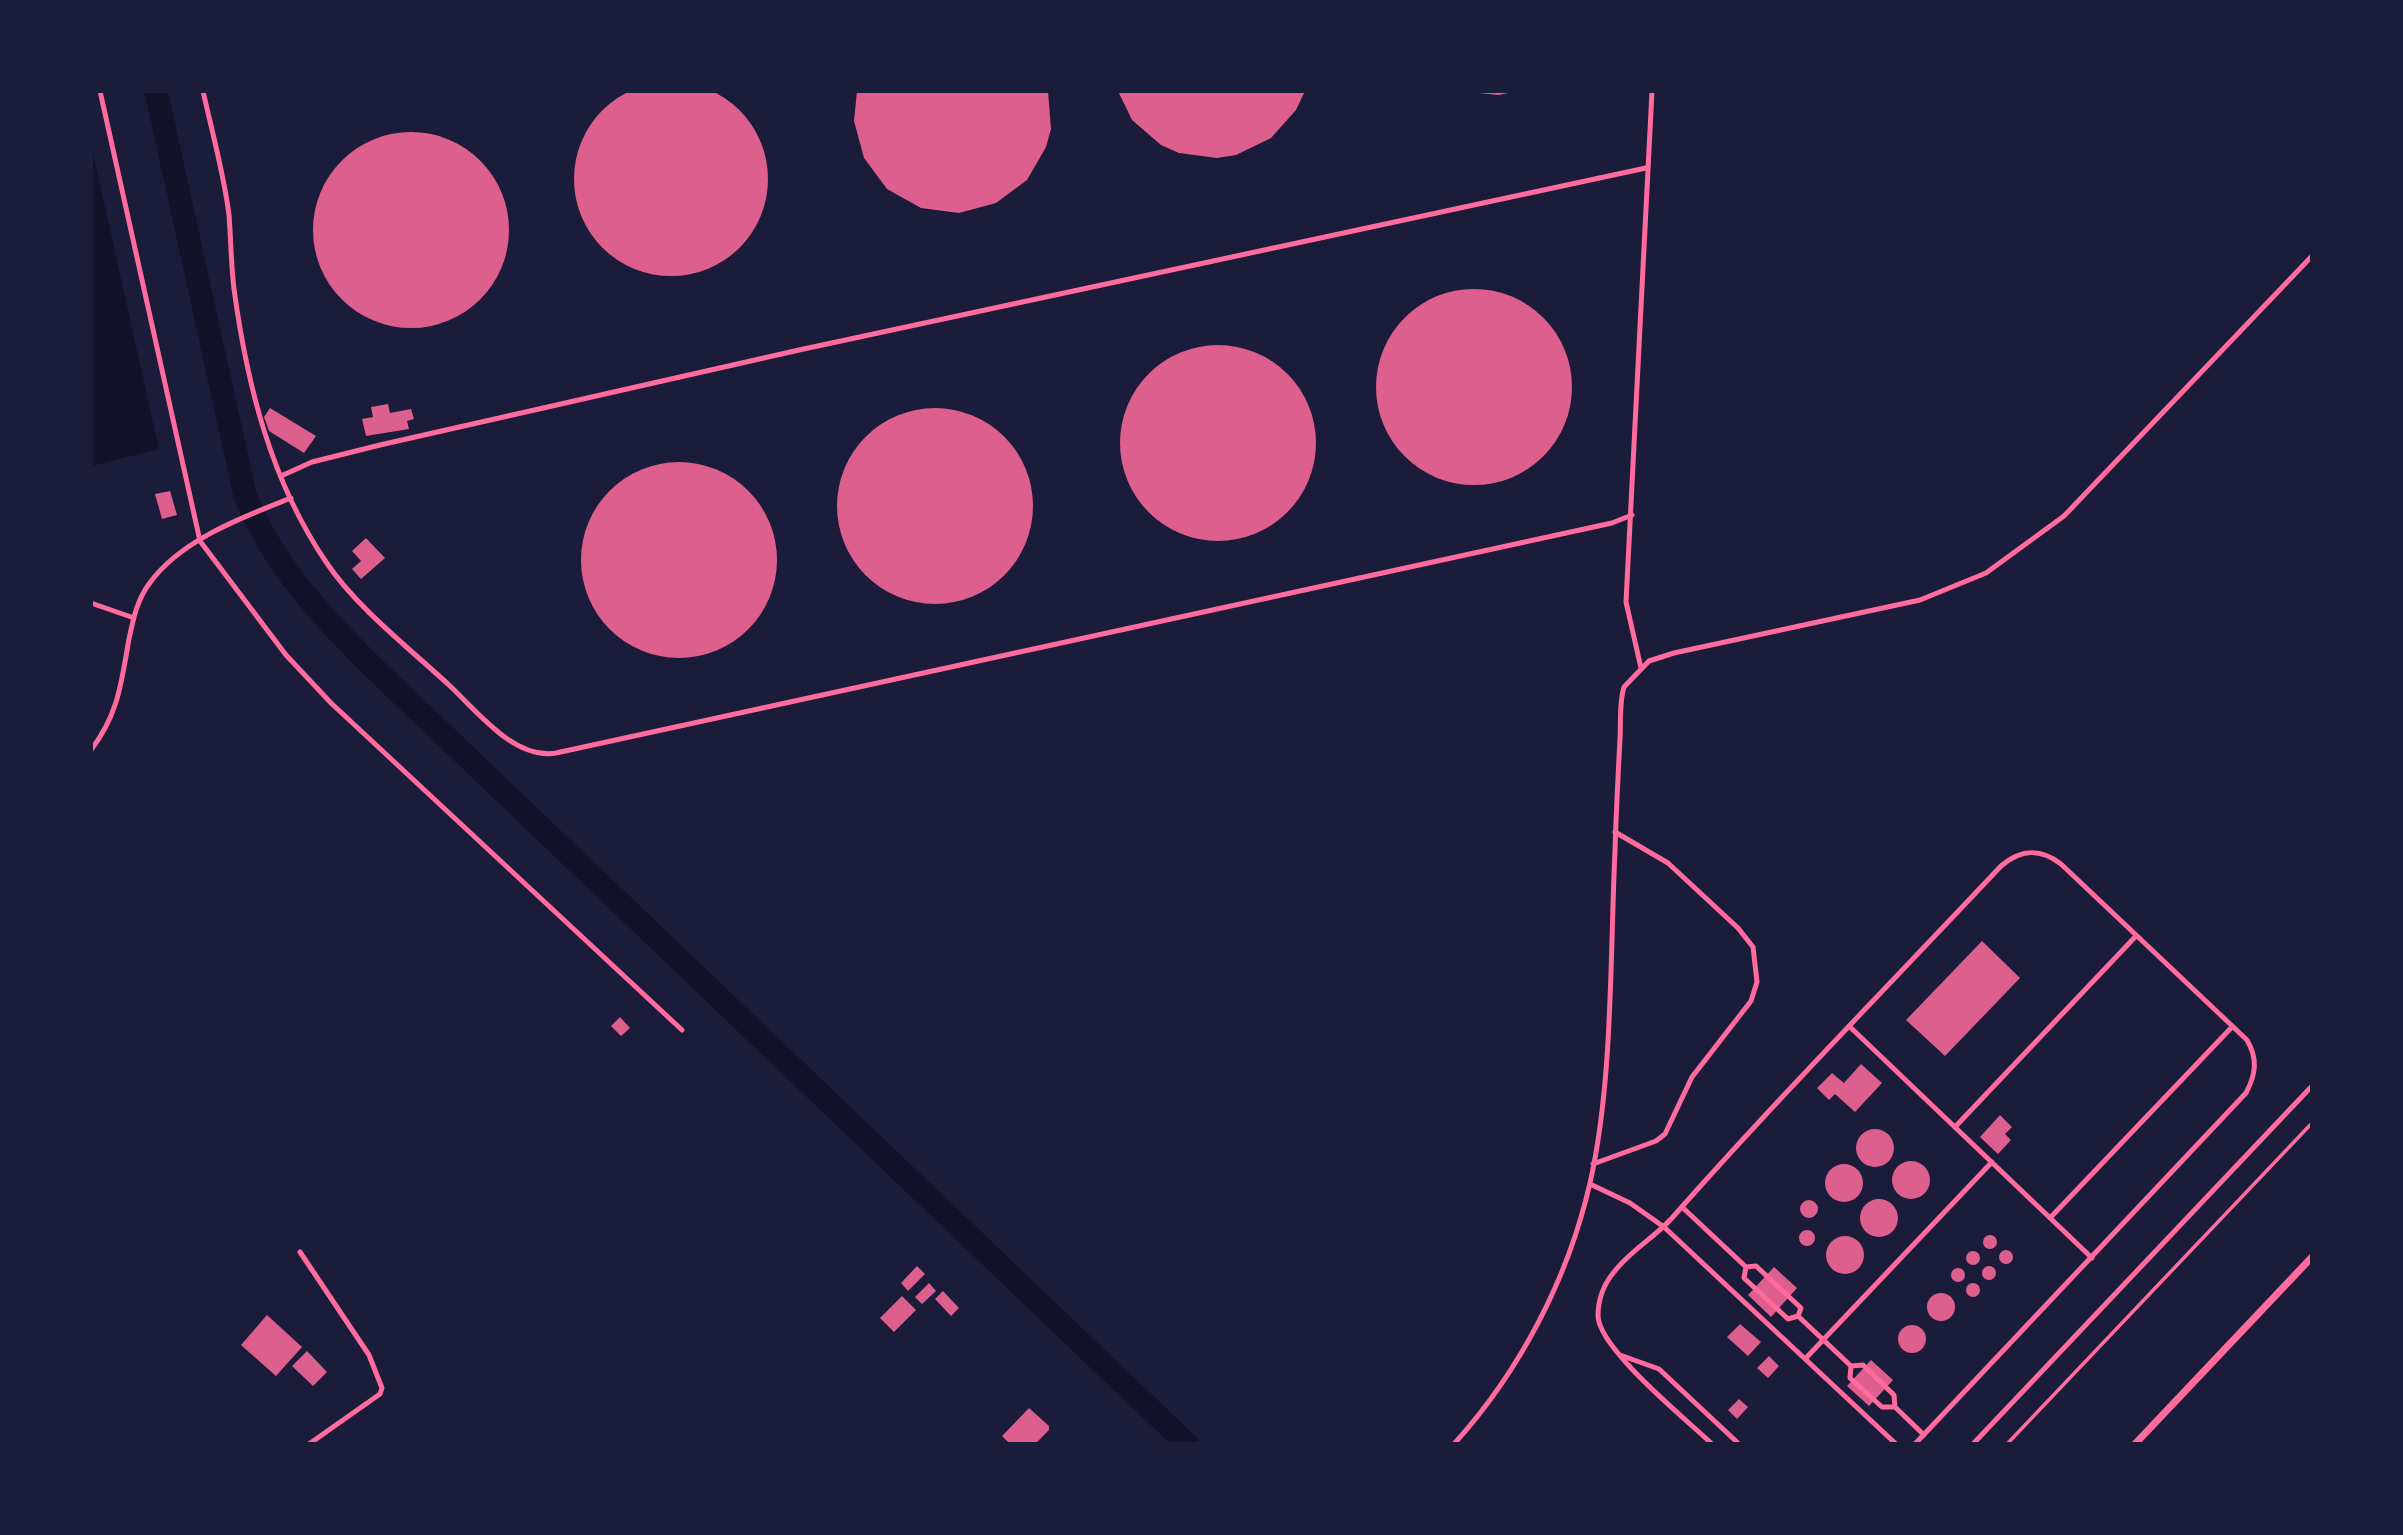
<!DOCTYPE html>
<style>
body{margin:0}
#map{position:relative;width:2403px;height:1535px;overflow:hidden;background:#1b1b3a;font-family:"DejaVu Sans",sans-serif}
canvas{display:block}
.frame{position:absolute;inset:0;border:93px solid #1b1b3a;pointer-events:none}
</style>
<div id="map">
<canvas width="2403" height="1535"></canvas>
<div class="frame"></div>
</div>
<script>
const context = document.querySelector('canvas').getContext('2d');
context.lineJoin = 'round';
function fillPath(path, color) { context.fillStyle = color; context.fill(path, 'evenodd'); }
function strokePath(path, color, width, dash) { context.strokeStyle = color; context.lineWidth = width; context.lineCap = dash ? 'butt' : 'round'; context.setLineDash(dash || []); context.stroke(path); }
const water = new Path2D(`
 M91,145L159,449L91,466Z`);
const canal = new Path2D(`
 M156,91L245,495C273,566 324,619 378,672L1187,1444`);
const building = new Path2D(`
 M574 179a97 97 0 1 1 194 0a97 97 0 1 1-194 0Z
 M857,91H1048L1051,129L1046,147L1027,180L996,203L959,213L921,208L887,189L864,158L854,121Z
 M1118,91H1305L1296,110L1271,138L1236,155L1217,158L1179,153L1161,145L1132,120Z
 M1517,91L1499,95L1468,92V91Z
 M313 230a98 98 0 1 1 196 0a98 98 0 1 1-196 0Z
 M1376 387a98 98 0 1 1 196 0a98 98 0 1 1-196 0Z
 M1120 443a98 98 0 1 1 196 0a98 98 0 1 1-196 0Z
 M388,404L390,413L411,409L414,419L407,421L409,429L366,436L362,419L373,417L371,407Z
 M837 506a98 98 0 1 1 196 0a98 98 0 1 1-196 0Z
 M270,408L316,436L304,453L269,431L264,417Z
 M581 560a98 98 0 1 1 196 0a98 98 0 1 1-196 0Z
 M170,491L177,515L162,519L155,494Z
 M366,538L385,558L361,579L352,569L361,561L352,551Z
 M1982,941L2020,978L1945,1056L1906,1020Z
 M620,1017L630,1028L621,1036L611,1026Z
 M1861,1064L1882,1083L1855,1112L1835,1094L1829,1100L1817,1088L1832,1073L1844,1083Z
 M2000,1115L2012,1127L2005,1134L2011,1140L1998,1154L1980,1137Z
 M1856 1148a19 19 0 1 1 38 0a19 19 0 1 1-38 0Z
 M1892 1180a19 19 0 1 1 38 0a19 19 0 1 1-38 0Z
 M1825 1183a19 19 0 1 1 38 0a19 19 0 1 1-38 0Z
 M1860 1218a19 19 0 1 1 38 0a19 19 0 1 1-38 0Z
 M1800 1209a9 9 0 1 1 18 0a9 9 0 1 1-18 0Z
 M1799 1238a8 8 0 1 1 16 0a8 8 0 1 1-16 0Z
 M1983 1242a7 7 0 1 1 14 0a7 7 0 1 1-14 0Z
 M1826 1255a19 19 0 1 1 38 0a19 19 0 1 1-38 0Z
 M1999 1257a7 7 0 1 1 14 0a7 7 0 1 1-14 0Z
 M1966 1258a7 7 0 1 1 14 0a7 7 0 1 1-14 0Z
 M917,1266L925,1274L908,1291L901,1283Z
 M1982 1273a7 7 0 1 1 14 0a7 7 0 1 1-14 0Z
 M1774,1267L1797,1288L1771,1317L1748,1295Z
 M1951 1275a7 7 0 1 1 14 0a7 7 0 1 1-14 0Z
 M929,1283L936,1291L922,1304L915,1297Z
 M1966 1290a7 7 0 1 1 14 0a7 7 0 1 1-14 0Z
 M943,1291L959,1308L951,1316L935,1299Z
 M1927 1307a14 14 0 1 1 28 0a14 14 0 1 1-28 0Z
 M902,1296L916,1310L894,1332L880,1318Z
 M267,1315L302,1347L276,1376L241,1345Z
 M1740,1324L1761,1342L1748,1356L1727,1337Z
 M1898 1339a14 14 0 1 1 28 0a14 14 0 1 1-28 0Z
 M307,1351L327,1372L313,1386L292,1366Z
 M1769,1356L1779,1366L1768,1378L1757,1368Z
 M1871,1360L1893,1380L1869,1406L1847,1386Z
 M1739,1399L1748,1407L1737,1419L1728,1410Z
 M1029,1408L1049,1426V1430L1035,1444H1010L1002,1436Z`);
const path = new Path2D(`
 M2007,1444L2312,1123`);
const service = new Path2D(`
 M100,91L200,541L286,655L331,703L682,1030
 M203,91C212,132 224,174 229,215C231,240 231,265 234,289C247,385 271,481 326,562C356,607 409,648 449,685C477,711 514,760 556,753L1612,523L1632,515
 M281,476L312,462L380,445L799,350L1646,168
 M91,603L134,618
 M1641,668L1626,602L1652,91
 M91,750C119,713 121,683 129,639C133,620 137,600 149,584C180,540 243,517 291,498
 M1849,1026L2092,1258
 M1955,1127L2136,936
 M1593,1164L1656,1141L1665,1134L1692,1077L1751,1001L1757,982L1753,947L1738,928L1668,863L1615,832
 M1590,1184L1630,1203L1664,1227L1896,1444
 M1682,1207L1746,1267L1756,1266L1801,1308L1798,1316
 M2050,1218L2232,1027
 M300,1252L369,1355L382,1388L380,1394L309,1444
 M1746,1267L1744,1278L1788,1319L1798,1316
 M1798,1316L1851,1366L1863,1365L1894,1395L1895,1407
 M1620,1355L1659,1369L1739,1444
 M1805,1359L1992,1162
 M1851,1366L1850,1378L1882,1407H1895L1924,1435
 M1454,1444C1520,1371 1568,1279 1590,1183C1613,1082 1610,956 1615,851C1616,814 1618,777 1620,739C1621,723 1619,703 1624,687L1649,661L1674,653L1920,600L1986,573L2064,516L2312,256
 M1712,1444C1686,1419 1599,1349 1598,1316C1598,1300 1604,1284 1614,1272C1631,1250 1654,1238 1672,1218C1778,1098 1891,983 2001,866C2021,849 2040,848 2061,864L2247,1040C2258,1059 2256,1074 2246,1093L1915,1444
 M1973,1444L2312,1086`);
const minor = new Path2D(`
 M2135,1444L2312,1257`);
fillPath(water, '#12122b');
strokePath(canal, '#12122b', 23);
fillPath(building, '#dd5f8e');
strokePath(path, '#ff6b9d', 3.5);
strokePath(service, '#ff6b9d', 5);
strokePath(minor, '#ff6b9d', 7);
</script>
